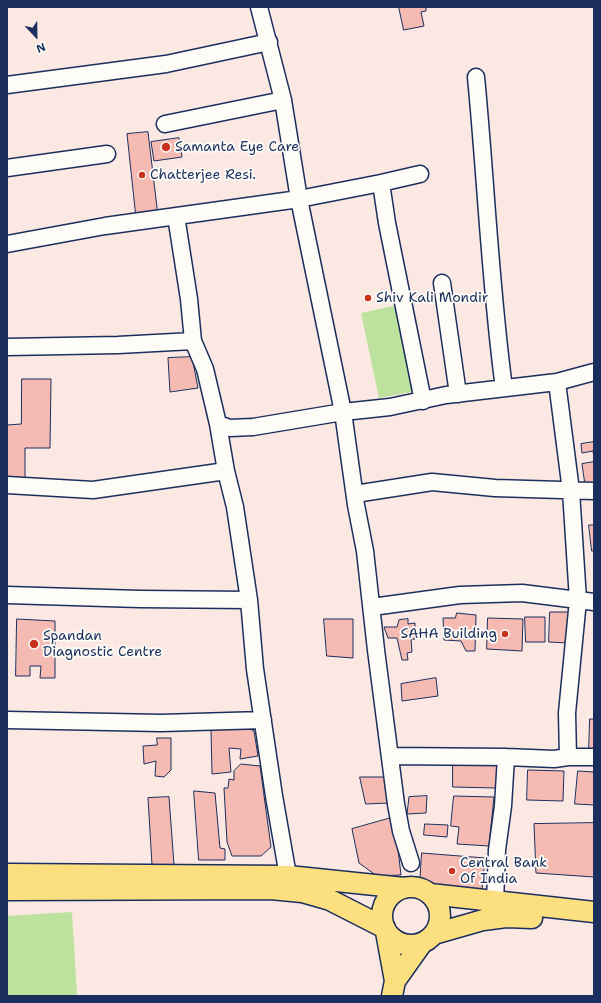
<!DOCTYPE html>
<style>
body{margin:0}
#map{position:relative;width:601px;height:1003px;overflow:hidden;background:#fbe8e2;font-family:"Shantell Sans",sans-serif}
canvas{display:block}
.frame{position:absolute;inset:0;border:8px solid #1b2f5e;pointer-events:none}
.north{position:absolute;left:16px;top:16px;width:40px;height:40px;-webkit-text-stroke:3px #fdfcf7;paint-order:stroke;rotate:158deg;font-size:11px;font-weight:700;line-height:16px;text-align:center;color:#1b2f5e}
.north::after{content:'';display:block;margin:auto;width:14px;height:18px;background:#1b2f5e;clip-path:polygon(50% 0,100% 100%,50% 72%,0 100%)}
</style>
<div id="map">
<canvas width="601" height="1003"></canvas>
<div class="frame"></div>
<div class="north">N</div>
</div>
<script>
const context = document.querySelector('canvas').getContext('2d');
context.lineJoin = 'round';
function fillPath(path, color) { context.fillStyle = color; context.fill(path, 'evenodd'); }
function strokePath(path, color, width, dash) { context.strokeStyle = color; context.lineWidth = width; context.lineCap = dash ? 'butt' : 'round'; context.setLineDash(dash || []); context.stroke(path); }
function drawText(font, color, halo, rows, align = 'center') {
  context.font = font + ' "Shantell Sans",sans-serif'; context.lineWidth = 3.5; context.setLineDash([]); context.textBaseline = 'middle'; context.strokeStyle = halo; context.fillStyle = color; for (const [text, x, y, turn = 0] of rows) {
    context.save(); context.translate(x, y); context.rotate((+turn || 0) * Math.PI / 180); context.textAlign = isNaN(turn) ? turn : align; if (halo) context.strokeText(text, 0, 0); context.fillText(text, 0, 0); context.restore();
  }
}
const green = new Path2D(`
 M407,303L422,390L379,398L361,313Z
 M72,912L77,996H7V916Z`);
const building = new Path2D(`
 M399,7H426V11L421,12L424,26L404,30Z
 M148,132L158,216L136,218L127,134Z
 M179,138L182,157L154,161L151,142Z
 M192,357L198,388L170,392L168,358Z
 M22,379H51L50,448H25V482L7,481V425L21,424Z
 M594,442V458L593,451L582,453L581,444Z
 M594,462V484L585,485L582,464Z
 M589,525H594V551H592Z
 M550,612H569L568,643L549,642Z
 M457,613L476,615L475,651H466L461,641L444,640L443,618H455Z
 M525,617H545V642H526Z
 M488,618L523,619L522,651L487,649Z
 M17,619L55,621V678H40L41,666H30V676H16Z
 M324,619H353V658L327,656Z
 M408,619V624L415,623V639H411L412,652L407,653L408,660H402L397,638H388L384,627H397L399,620Z
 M436,678L438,696L402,701L401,684Z
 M590,719H594V752H589Z
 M246,727L254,731L258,756L240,759L241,749L229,748L231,772L212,774L211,729Z
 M157,738H171V770L164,777L155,776L156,761L144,764L143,746L157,745Z
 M453,763L497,764L496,788L453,787Z
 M241,764L260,766L271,847L261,856H232L227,842L224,788H228L229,779L234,780V771Z
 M528,770L564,771L563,801L527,800Z
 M578,771L594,772V805L575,804Z
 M360,777H387L389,803L366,804Z
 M194,791L215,793L220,848L225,849V860H199Z
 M427,796L426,813L407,814L409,797Z
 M454,796L494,797L489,846L457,844L459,827L451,826Z
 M169,797L174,865H152L148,798Z
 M391,818L395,824L401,875L377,876L359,863L352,829Z
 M594,823V877L536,873L534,824Z
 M425,824L448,825L447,837L424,835Z
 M422,853L485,858L482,890L420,884Z`);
const minor = new Path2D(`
 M259,7L283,100L299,199L343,412L356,505L365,551L376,650L396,804L401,831L411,863
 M476,77C486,180 490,285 504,388
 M7,85L166,64L269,42
 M165,124L283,100
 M7,168L107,154
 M381,183L387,223L423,401
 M176,216L189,299L193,341
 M7,244L105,226L299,199L381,183L420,174
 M442,283L458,394
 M7,347L118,345L193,341L205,369L218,424
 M557,382L571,491L578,600L567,713L568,757
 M226,471L235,507L249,600L255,669L274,796L288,876
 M7,485L93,490L226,471L218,424L230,428L253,427L343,412L390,407L446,395L557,382L594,372
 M355,494L432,482L495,488L594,491
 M7,595L140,599L249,600
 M372,607L460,595L522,593L594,602
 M7,720L161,723L263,720
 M390,756L506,757L554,759L568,757H594
 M495,902L497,850L503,806L506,757`);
const major = new Path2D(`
 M7,874L288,876L404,888
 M382 916a29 29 0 1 1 58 0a29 29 0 1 1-58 0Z
 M7,890L271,889L302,892L330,900L385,928
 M430,894L594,912
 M386,932L395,981L392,996
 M434,934L483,920L506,917L532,918
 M395,981L422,943`);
const markers = [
 [166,147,5,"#c8321e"],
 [142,175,4,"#c8321e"],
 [368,298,4,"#c8321e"],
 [505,634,4,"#c8321e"],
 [34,644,5,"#c8321e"],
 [452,871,4,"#c8321e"]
];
const poiNames = [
 ["Samanta Eye Care",175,147],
 ["Chatterjee Resi.",150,175],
 ["Shiv Kali Mondir",376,298],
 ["SAHA Building",497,634,"right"],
 ["Spandan",43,636],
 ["Diagnostic Centre",43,652],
 ["Central Bank",460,863],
 ["Of India",460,879]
];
fillPath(green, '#bce29d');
fillPath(building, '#f5bab2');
strokePath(building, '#1b2f5e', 1);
strokePath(minor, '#1b2f5e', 19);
strokePath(major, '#1b2f5e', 23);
strokePath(minor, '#fdfcf7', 16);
strokePath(major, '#fce080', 20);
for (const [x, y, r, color] of markers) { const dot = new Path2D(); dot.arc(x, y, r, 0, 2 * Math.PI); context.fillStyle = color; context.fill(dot); strokePath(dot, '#fdfcf7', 1.5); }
drawText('14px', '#1b2f5e', '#fdfcf7', poiNames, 'left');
</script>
